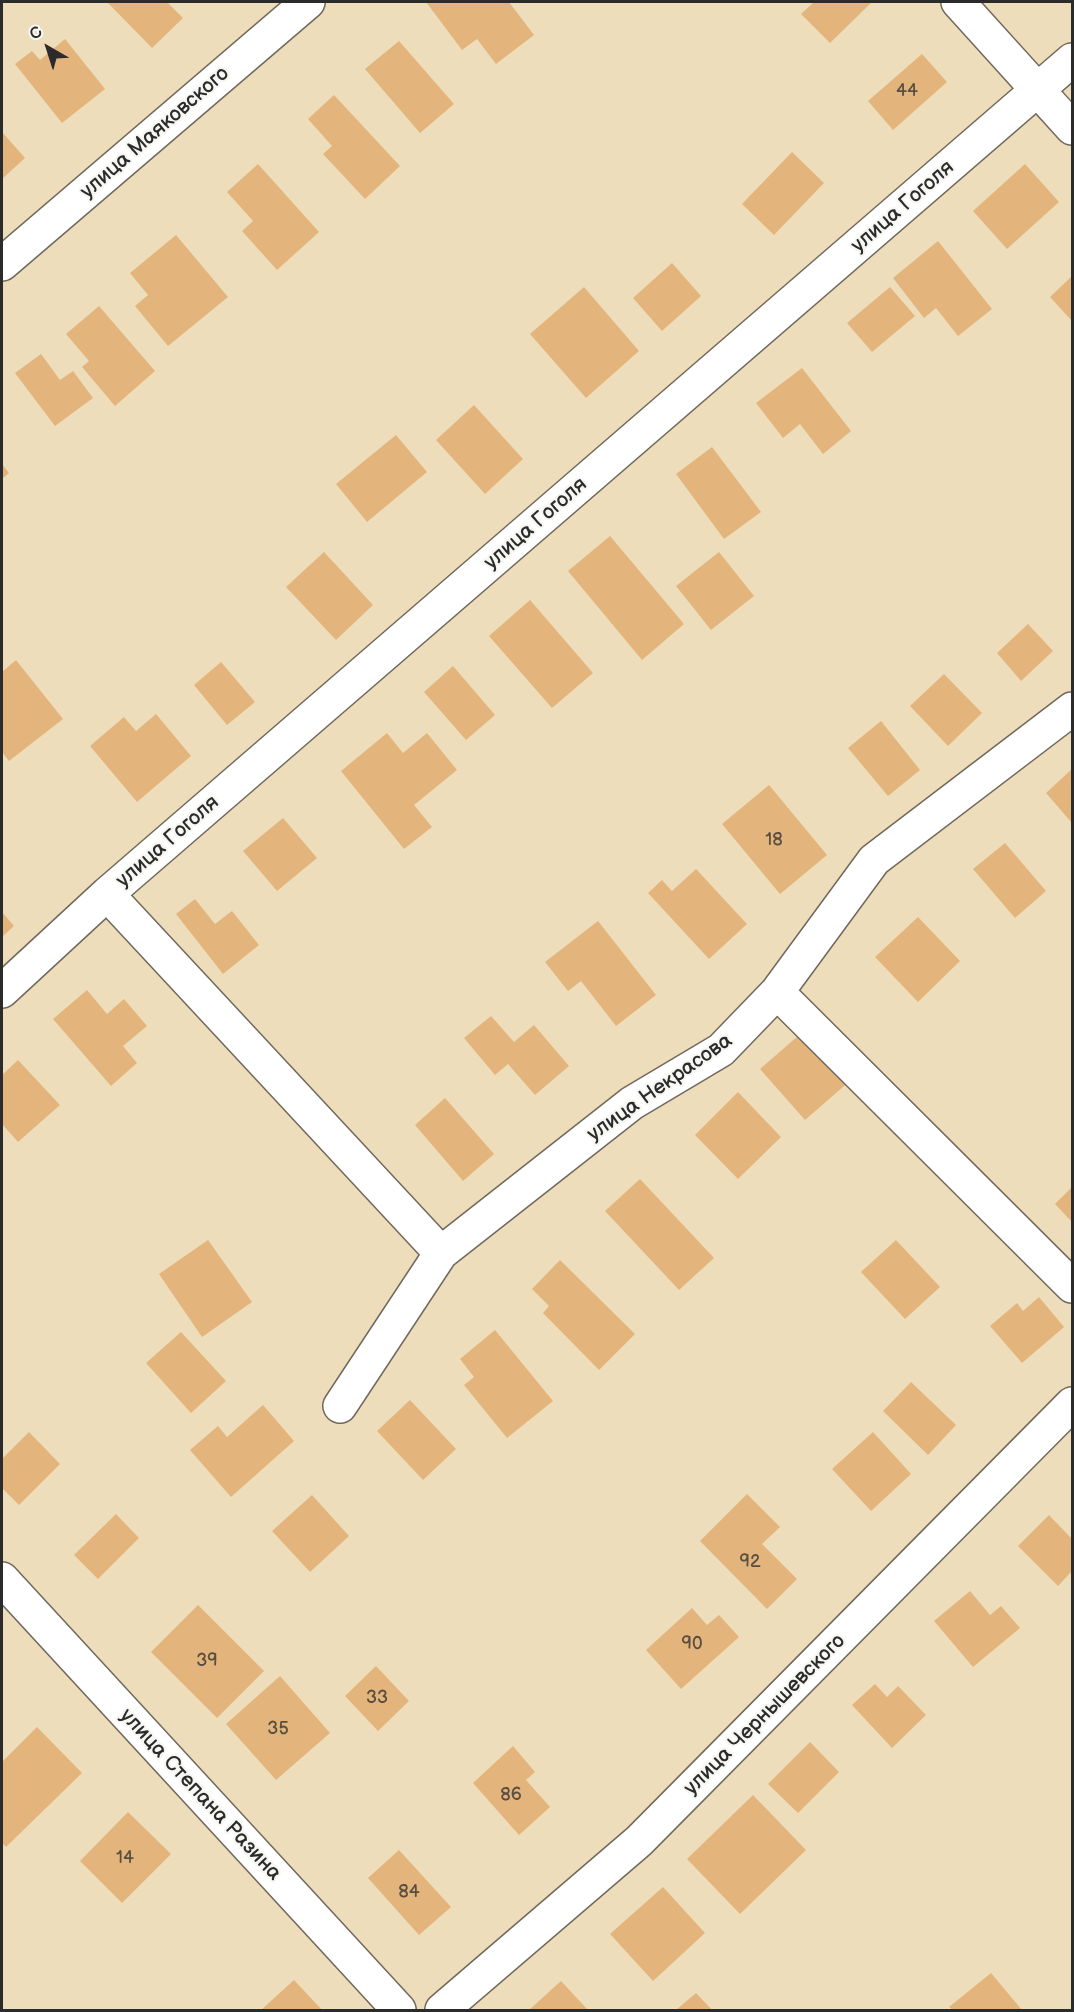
<!DOCTYPE html>
<meta charset="utf-8">
<style>
body{margin:0}
#map{position:relative;width:1074px;height:2012px;overflow:hidden;background:#eeddba;font-family:"Balsamiq Sans",sans-serif}
canvas{display:block}
.frame{position:absolute;inset:0;border:3px solid #2b2b2b;pointer-events:none}
.north{position:absolute;left:18px;top:18px;width:60px;height:60px;-webkit-text-stroke:4px #f6f6f2;paint-order:stroke;rotate:321deg;font-size:16px;font-weight:700;line-height:24px;text-align:center;color:#2b2b2b}
.north::after{content:'';display:block;margin:auto;width:21px;height:27px;background:#2b2b2b;clip-path:polygon(50% 0,100% 100%,50% 72%,0 100%)}
</style>
<div id="map">
<canvas width="1074" height="2012"></canvas>
<div class="frame"></div>
<div class="north">С</div>
</div>
<script>
const context = document.querySelector('canvas').getContext('2d');
context.lineJoin = 'round';
function fillPath(path, color) { context.fillStyle = color; context.fill(path, 'evenodd'); }
function strokePath(path, color, width, dash) { context.strokeStyle = color; context.lineWidth = width; context.lineCap = dash ? 'butt' : 'round'; context.setLineDash(dash || []); context.stroke(path); }
function drawText(font, color, halo, rows, align = 'center') {
  context.font = font + ' "Balsamiq Sans",sans-serif'; context.lineWidth = 4.5; context.setLineDash([]); context.textBaseline = 'middle'; context.strokeStyle = halo; context.fillStyle = color; for (const [text, x, y, turn = 0] of rows) {
    context.save(); context.translate(x, y); context.rotate((+turn || 0) * Math.PI / 180); context.textAlign = isNaN(turn) ? turn : align; if (halo) context.strokeText(text, 0, 0); context.fillText(text, 0, 0); context.restore();
  }
}
const building = new Path2D(`
 M107,2H167L183,18L152,48Z
 M426,2H509L534,35L496,64L477,39L462,50Z
 M814,2H872L830,43L801,14Z
 M65,39L105,89L62,123L15,64L32,51L40,60Z
 M399,41L454,104L420,133L365,69Z
 M922,54L947,82L893,130L868,101Z
 M334,95L400,166L365,199L323,154L332,146L308,119Z
 M2,132L25,158L2,179Z
 M792,152L824,183L774,235L742,204Z
 M258,164L319,232L277,270L242,231L253,221L227,192Z
 M1025,164L1059,202L1007,249L973,211Z
 M176,235L228,297L168,346L135,306L148,295L130,273Z
 M938,241L992,309L958,336L936,308L924,318L893,278Z
 M672,263L701,296L662,331L633,298Z
 M1072,276V321L1050,297Z
 M584,287L639,351L586,398L530,334Z
 M890,287L915,316L872,352L847,323Z
 M99,306L155,371L115,406L82,367L89,361L66,334Z
 M41,354L60,380L73,371L93,398L55,426L15,373Z
 M802,368L851,431L823,454L800,424L783,438L756,403Z
 M474,405L523,459L485,494L436,440Z
 M396,435L427,472L367,522L336,484Z
 M712,447L761,512L724,539L676,474Z
 M2,464L9,473L2,479Z
 M610,536L684,624L642,660L568,571Z
 M324,552L373,605L336,640L286,587Z
 M719,552L754,596L711,630L676,586Z
 M530,600L593,673L552,708L489,636Z
 M1028,624L1053,651L1021,681L997,653Z
 M16,660L63,719L9,761L2,752V672Z
 M221,662L255,702L227,725L194,685Z
 M453,666L495,715L466,740L424,692Z
 M944,674L982,713L948,746L910,706Z
 M156,714L191,756L137,802L90,746L124,717L136,731Z
 M881,721L920,770L888,796L848,748Z
 M387,733L403,753L427,733L457,770L414,805L432,827L404,849L341,771Z
 M1072,769V823L1046,793Z
 M769,785L827,855L780,894L722,824Z
 M283,818L317,858L277,891L243,851Z
 M1005,843L1046,891L1015,918L973,869Z
 M696,869L747,924L709,959L648,893L662,880L672,891Z
 M195,899L215,924L232,911L259,945L223,974L176,914Z
 M2,912L14,926L2,937Z
 M918,917L960,961L918,1002L875,957Z
 M598,921L656,995L616,1026L581,981L568,991L545,962Z
 M87,990L107,1014L124,999L147,1026L123,1046L137,1063L111,1086L53,1019Z
 M491,1016L514,1042L534,1025L569,1066L535,1095L508,1064L495,1075L464,1038Z
 M806,1029L851,1080L805,1120L760,1069Z
 M18,1060L60,1105L18,1142L2,1124V1075Z
 M738,1092L781,1137L738,1179L695,1135Z
 M445,1098L494,1154L463,1181L415,1125Z
 M640,1179L714,1258L679,1290L605,1211Z
 M1072,1187V1222L1055,1204Z
 M208,1240L252,1302L202,1337L159,1274Z
 M896,1240L940,1287L905,1319L861,1272Z
 M560,1260L635,1334L599,1370L543,1313L549,1306L532,1289Z
 M1039,1297L1064,1327L1022,1363L990,1326L1017,1303L1023,1311Z
 M495,1330L553,1401L507,1438L464,1385L474,1377L460,1359Z
 M181,1332L226,1381L191,1413L146,1363Z
 M911,1382L956,1425L928,1455L883,1411Z
 M410,1400L456,1449L423,1480L377,1431Z
 M263,1405L294,1441L231,1497L190,1450L218,1426L227,1437Z
 M29,1432L60,1464L19,1505L2,1488V1459Z
 M873,1432L911,1474L871,1511L832,1469Z
 M747,1494L780,1527L762,1544L797,1579L767,1609L700,1541Z
 M312,1495L349,1536L310,1572L272,1531Z
 M116,1514L139,1538L98,1579L74,1555Z
 M1049,1515L1072,1539V1571L1058,1586L1018,1546Z
 M970,1591L990,1615L1001,1606L1020,1628L973,1667L934,1621Z
 M198,1605L264,1671L217,1718L151,1652Z
 M692,1608L707,1625L719,1615L739,1637L681,1689L646,1650Z
 M376,1666L409,1701L378,1731L345,1696Z
 M280,1676L330,1733L276,1780L226,1724Z
 M875,1684L887,1697L898,1686L926,1715L892,1748L852,1705Z
 M37,1727L82,1773L6,1847L2,1843V1762Z
 M810,1742L839,1772L798,1813L768,1784Z
 M513,1746L535,1772L526,1780L550,1807L519,1835L473,1783Z
 M753,1795L806,1850L740,1914L687,1859Z
 M128,1812L171,1854L122,1903L80,1861Z
 M399,1850L451,1907L419,1935L368,1878Z
 M663,1887L705,1933L653,1981L610,1934Z
 M991,1973L1022,2010H953L949,2007Z
 M294,1980L322,2010H261Z
 M561,1981L588,2010H529Z
 M696,1993L712,2010H676Z`);
const minor = new Path2D(`
 M958,2L1072,128
 M2,264L308,2
 M107,894L441,1253
 M2,991L107,894L1072,60
 M777,992L1072,1286
 M340,1406L441,1253L632,1103L721,1050L777,992L874,860L1072,709
 M2,1579L399,2010
 M442,2010L639,1841L1072,1404`);
const numberNames = [
 ["44",907,91],
 ["18",774,840],
 ["92",750,1562],
 ["90",692,1644],
 ["39",207,1661],
 ["33",377,1698],
 ["35",278,1729],
 ["86",511,1795],
 ["14",125,1858],
 ["84",409,1892]
];
const streetNames = [
 ["улица Маяковского",155,133,-41],
 ["улица Гоголя",903,207,-41],
 ["улица Гоголя",536,524,-41],
 ["улица Гоголя",168,842,-41],
 ["улица Некрасова",660,1088,-35],
 ["улица Чернышевского",765,1715,-45],
 ["улица Степана Разина",200,1795,47]
];
fillPath(building, '#e3b57d');
strokePath(minor, '#6f695d', 36);
strokePath(minor, '#fff', 33);
drawText('18px', '#594e40', null, numberNames);
drawText('21px', '#2b2b2b', '#f6f6f2', streetNames);
</script>
